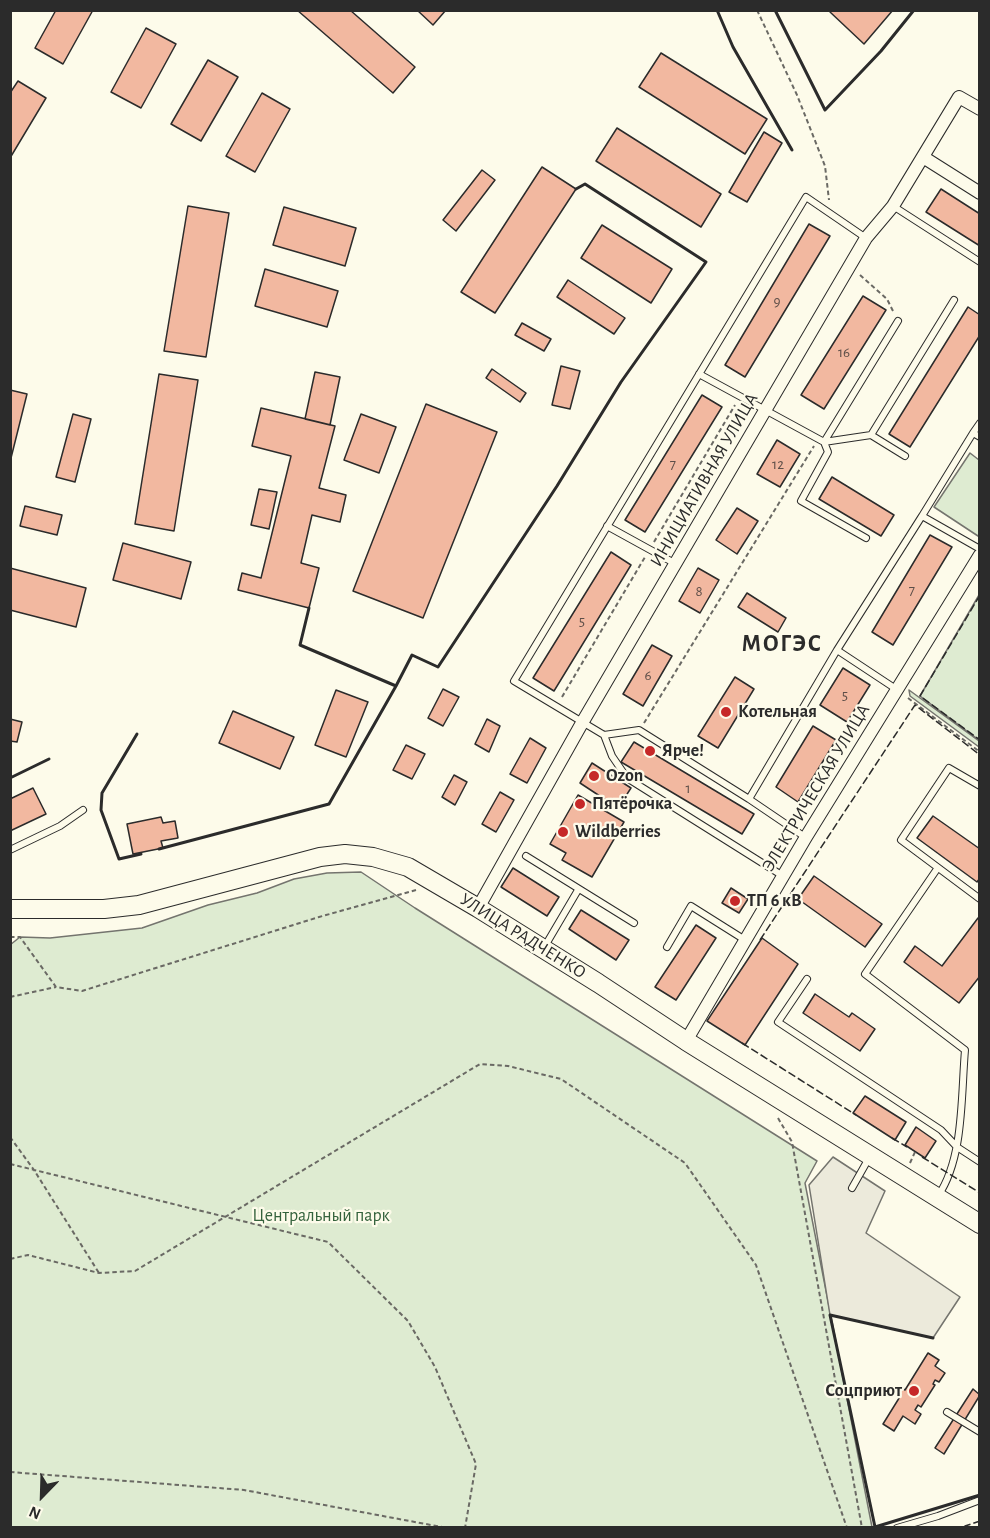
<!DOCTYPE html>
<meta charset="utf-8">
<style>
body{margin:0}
#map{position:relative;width:990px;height:1538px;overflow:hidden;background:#fdfbea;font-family:"Alegreya Sans",sans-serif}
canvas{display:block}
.frame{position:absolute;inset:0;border:12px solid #2b2b2b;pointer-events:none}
.north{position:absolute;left:12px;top:1466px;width:60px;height:60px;-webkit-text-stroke:4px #fdfbea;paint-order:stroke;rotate:203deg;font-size:16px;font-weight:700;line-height:24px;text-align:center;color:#2b2b2b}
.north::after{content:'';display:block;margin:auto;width:21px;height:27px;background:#2b2b2b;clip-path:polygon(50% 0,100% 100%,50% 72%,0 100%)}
</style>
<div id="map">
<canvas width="990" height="1538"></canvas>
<div class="frame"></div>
<div class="north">N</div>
</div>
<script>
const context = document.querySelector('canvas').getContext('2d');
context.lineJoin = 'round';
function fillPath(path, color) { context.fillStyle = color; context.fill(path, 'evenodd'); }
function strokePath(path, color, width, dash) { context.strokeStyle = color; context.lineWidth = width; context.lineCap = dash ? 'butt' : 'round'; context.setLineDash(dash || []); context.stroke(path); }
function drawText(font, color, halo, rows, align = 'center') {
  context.font = font + ' "Alegreya Sans",sans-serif'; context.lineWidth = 4.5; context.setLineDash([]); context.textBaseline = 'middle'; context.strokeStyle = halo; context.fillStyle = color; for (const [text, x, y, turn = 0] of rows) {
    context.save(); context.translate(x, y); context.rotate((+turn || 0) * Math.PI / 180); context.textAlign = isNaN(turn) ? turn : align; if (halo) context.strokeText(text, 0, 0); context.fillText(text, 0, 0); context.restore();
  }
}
const green = new Path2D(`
 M970,453L979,460L980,534L978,536L934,507Z
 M979,595V740L920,696Z
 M909,690L979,741V747L910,696Z
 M361,872L415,908L817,1161L805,1183L872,1527L11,1528L10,945L20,937L50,938L142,928L208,905L257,893L294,879L327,873Z`);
const parking = new Path2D(`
 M833,1157L885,1191L866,1233L960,1297L933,1338L830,1315L809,1185Z`);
const building = new Path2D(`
 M56,10H93L63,64L35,48Z
 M297,10H350L415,67L393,93Z
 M417,10H446L433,25Z
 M832,10H893L864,44L830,12Z
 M146,28L176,44L141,108L111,92Z
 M661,53L767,119L745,154L639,87Z
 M208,60L238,77L201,141L171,124Z
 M18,81L46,98L10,158V93Z
 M262,93L290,109L255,172L226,156Z
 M617,128L721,194L701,227L596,161Z
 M764,132L782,143L747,202L729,192Z
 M542,167L576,189L495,313L461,292Z
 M482,170L495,180L456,231L443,220Z
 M941,189L980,214V246L926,212Z
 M188,206L229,213L206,357L164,351Z
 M284,207L356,228L345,266L273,245Z
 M809,224L830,236L745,377L725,365Z
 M602,225L672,269L651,303L581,258Z
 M265,269L338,291L327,327L255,306Z
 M568,280L625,318L614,334L557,297Z
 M863,296L886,310L824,409L801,395Z
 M968,307L980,315V335L910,447L889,434Z
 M522,323L551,339L544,351L515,335Z
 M561,366L580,371L570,409L552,405Z
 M492,369L526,393L520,402L486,378Z
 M315,372L340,377L330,425L305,419Z
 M159,374L198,380L174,531L135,524Z
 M10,390L27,394L10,462Z
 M702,395L722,407L645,532L625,520Z
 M426,404L497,432L423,618L353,591Z
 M261,408L335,426L319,488L346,495L340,522L312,515L301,563L319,568L309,608L238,590L242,573L261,578L291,456L252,446Z
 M73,414L91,419L75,482L56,477Z
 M361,414L396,427L379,473L344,460Z
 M777,440L800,454L780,487L757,474Z
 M832,477L894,515L881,536L819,499Z
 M259,489L277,492L269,529L251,525Z
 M25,506L62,515L57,535L20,526Z
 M737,508L758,521L737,554L716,540Z
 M930,535L952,547L893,645L872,632Z
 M123,543L191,562L181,599L113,580Z
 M611,552L631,565L554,691L533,678Z
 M10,568L86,588L76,627L10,610Z
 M698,568L719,580L700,613L679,601Z
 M747,593L786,618L778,632L738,607Z
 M652,645L672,656L643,706L623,694Z
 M843,668L870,685L847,722L820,705Z
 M735,677L754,689L718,748L698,736Z
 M443,689L459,697L443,726L428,718Z
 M336,690L368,702L346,757L315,745Z
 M233,711L294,737L280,769L219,743Z
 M10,719L22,722L17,742L10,741Z
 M487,719L500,726L489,752L475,744Z
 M813,726L836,740L798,802L776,787Z
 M530,738L546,748L527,783L510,774Z
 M634,742L754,814L742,834L621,762Z
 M406,745L425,754L412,779L393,770Z
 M592,763L631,788L618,808L580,783Z
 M454,775L467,782L455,805L442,797Z
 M33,788L46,814L10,831V799Z
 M500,792L514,800L496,832L482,824Z
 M578,795L624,822L592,877L562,860L566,853L550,844Z
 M933,816L980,849V878L977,882L917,838Z
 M161,817L163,823L175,821L178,838L161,841L163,848L133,854L127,824Z
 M513,868L559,897L547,916L501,887Z
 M814,876L882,924L865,947L798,899Z
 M731,888L748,899L739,913L722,903Z
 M581,910L629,940L616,960L569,929Z
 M978,918L980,919V976L959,1003L904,962L915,946L942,966Z
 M696,925L716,938L676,1000L655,987Z
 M762,938L798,964L745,1045L707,1021Z
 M815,994L849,1017L852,1013L875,1029L860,1051L803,1013Z
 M865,1096L906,1122L895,1140L853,1113Z
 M916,1127L936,1141L925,1158L905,1145Z
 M928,1353L939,1360L935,1366L945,1373L939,1382L935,1380L933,1384L935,1385L921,1407L918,1405L915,1410L921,1414L915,1424L903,1416L894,1431L883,1424L901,1395L896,1392L900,1387L905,1390Z
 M973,1389L980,1395L944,1454L935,1448Z`);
const path = new Path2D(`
 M757,10L797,95L825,166L829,200
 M860,275L887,299L894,313
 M654,542L735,405
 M562,697L645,557
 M908,698L980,752
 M644,723L814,446
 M10,937H20L56,987L82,991L319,917L416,890
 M10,997L56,987
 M778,1118L792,1142L862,1528
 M10,1137L34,1170L99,1273
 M910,1163L915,1152
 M10,1164L328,1242L408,1321L435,1367L476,1464L465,1528
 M10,1259L28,1255L99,1273L135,1271L480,1064L508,1066L561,1079L685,1163L756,1265L847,1528
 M10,1472L244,1490L447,1528`);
const lane = new Path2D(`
 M893,206L980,262
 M699,374L824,442L898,321
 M980,423L973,433L980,437
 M871,435L954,300
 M922,516L973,433
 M607,526L676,564
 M866,538L801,501L828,452L824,442L871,435L905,456
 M837,650L922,516L980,549
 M604,735L612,756L627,778L783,876
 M980,786L949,768L901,840L980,899
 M749,799L837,650L896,689
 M805,837L749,799L639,730L604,735L514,681L806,197L866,238
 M10,850L60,826L83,810
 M526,856L634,923
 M937,869L865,974L965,1050C961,1096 964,1158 938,1196
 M545,946L578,890
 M667,947L691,906L745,940
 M807,979L778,1022L941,1130L957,1147L980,1162
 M852,1188L869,1158
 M947,1412L980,1432
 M897,1528L938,1516L980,1500`);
const street = new Path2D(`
 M923,157L980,193
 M478,908L582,723L866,238L893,206L959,97L980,109
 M686,1041L806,837L980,555`);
const secondary = new Path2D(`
 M10,909H104L139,905L320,857L345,854L373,857L408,867L478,908L598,983L686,1041L980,1224`);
const fence = new Path2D(`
 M980,595L920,696L980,740
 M760,940L915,705L980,755
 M742,1043L856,1115
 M892,1138L907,1147
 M922,1157L980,1193
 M966,1528L965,1526L980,1521`);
const wall = new Path2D(`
 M717,10L733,47L792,150
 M775,10L825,110L881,51L914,10
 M309,608L300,645L396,686L412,655L438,667L557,486L621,382L706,262L585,184L576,189
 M137,734L102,793L101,810L119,859L141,854
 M10,778L49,759
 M159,849L329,804L396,686
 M933,1338L830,1315L875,1527L980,1495`);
const markers = [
 [726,712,6,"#c62828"],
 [650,751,6,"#c62828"],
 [594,776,6,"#c62828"],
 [580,804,6,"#c62828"],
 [563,832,6,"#c62828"],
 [735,901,6,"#c62828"],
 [914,1391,6,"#c62828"]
];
const numberNames = [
 ["9",777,301],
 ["16",844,352],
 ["7",673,464],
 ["12",778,464],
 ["7",912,590],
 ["8",699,591],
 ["5",582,621],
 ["6",648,675],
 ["5",845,695],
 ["1",688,788]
];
const streetNames = [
 ["ИНИЦИАТИВНАЯ УЛИЦА",704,480,-60],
 ["ЭЛЕКТРИЧЕСКАЯ УЛИЦА",816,788,-59],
 ["УЛИЦА РАДЧЕНКО",523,936,32]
];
const poiNames = [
 ["Котельная",738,712],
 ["Ярче!",662,751],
 ["Ozon",606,776],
 ["Пятёрочка",592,804],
 ["Wildberries",575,832],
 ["ТП 6 кВ",747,901],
 ["Соцприют",902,1391,"right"]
];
const parkNames = [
 ["Центральный парк",321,1216]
];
const districtNames = [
 ["МОГЭС",782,644]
];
fillPath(green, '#deebd1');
strokePath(green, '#74746e', 1.5);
fillPath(parking, '#eceadb');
strokePath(parking, '#74746e', 1.5);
fillPath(building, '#f2b8a0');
strokePath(building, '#2b2b2b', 1.5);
strokePath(lane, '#2b2b2b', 8);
strokePath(street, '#2b2b2b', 14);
strokePath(secondary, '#2b2b2b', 20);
strokePath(path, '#6a6964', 2, [4.5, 3]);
strokePath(lane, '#fdfbea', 6);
strokePath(street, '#fdfbea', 12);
strokePath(secondary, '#fdfbea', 18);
strokePath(fence, '#2b2b2b', 1.5, [8, 3]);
strokePath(wall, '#2b2b2b', 3);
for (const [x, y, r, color] of markers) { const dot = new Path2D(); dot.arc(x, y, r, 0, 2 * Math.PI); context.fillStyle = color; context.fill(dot); strokePath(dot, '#fdfbea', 2); }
drawText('15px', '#5d4e48', null, numberNames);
drawText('18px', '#2b2b2b', '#fdfbea', streetNames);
drawText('bold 18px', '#2b2b2b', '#fdfbea', poiNames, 'left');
drawText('18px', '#34623c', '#fdfbea', parkNames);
context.letterSpacing = '1.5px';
drawText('bold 24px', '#2b2b2b', '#fdfbea', districtNames);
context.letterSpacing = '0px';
</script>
